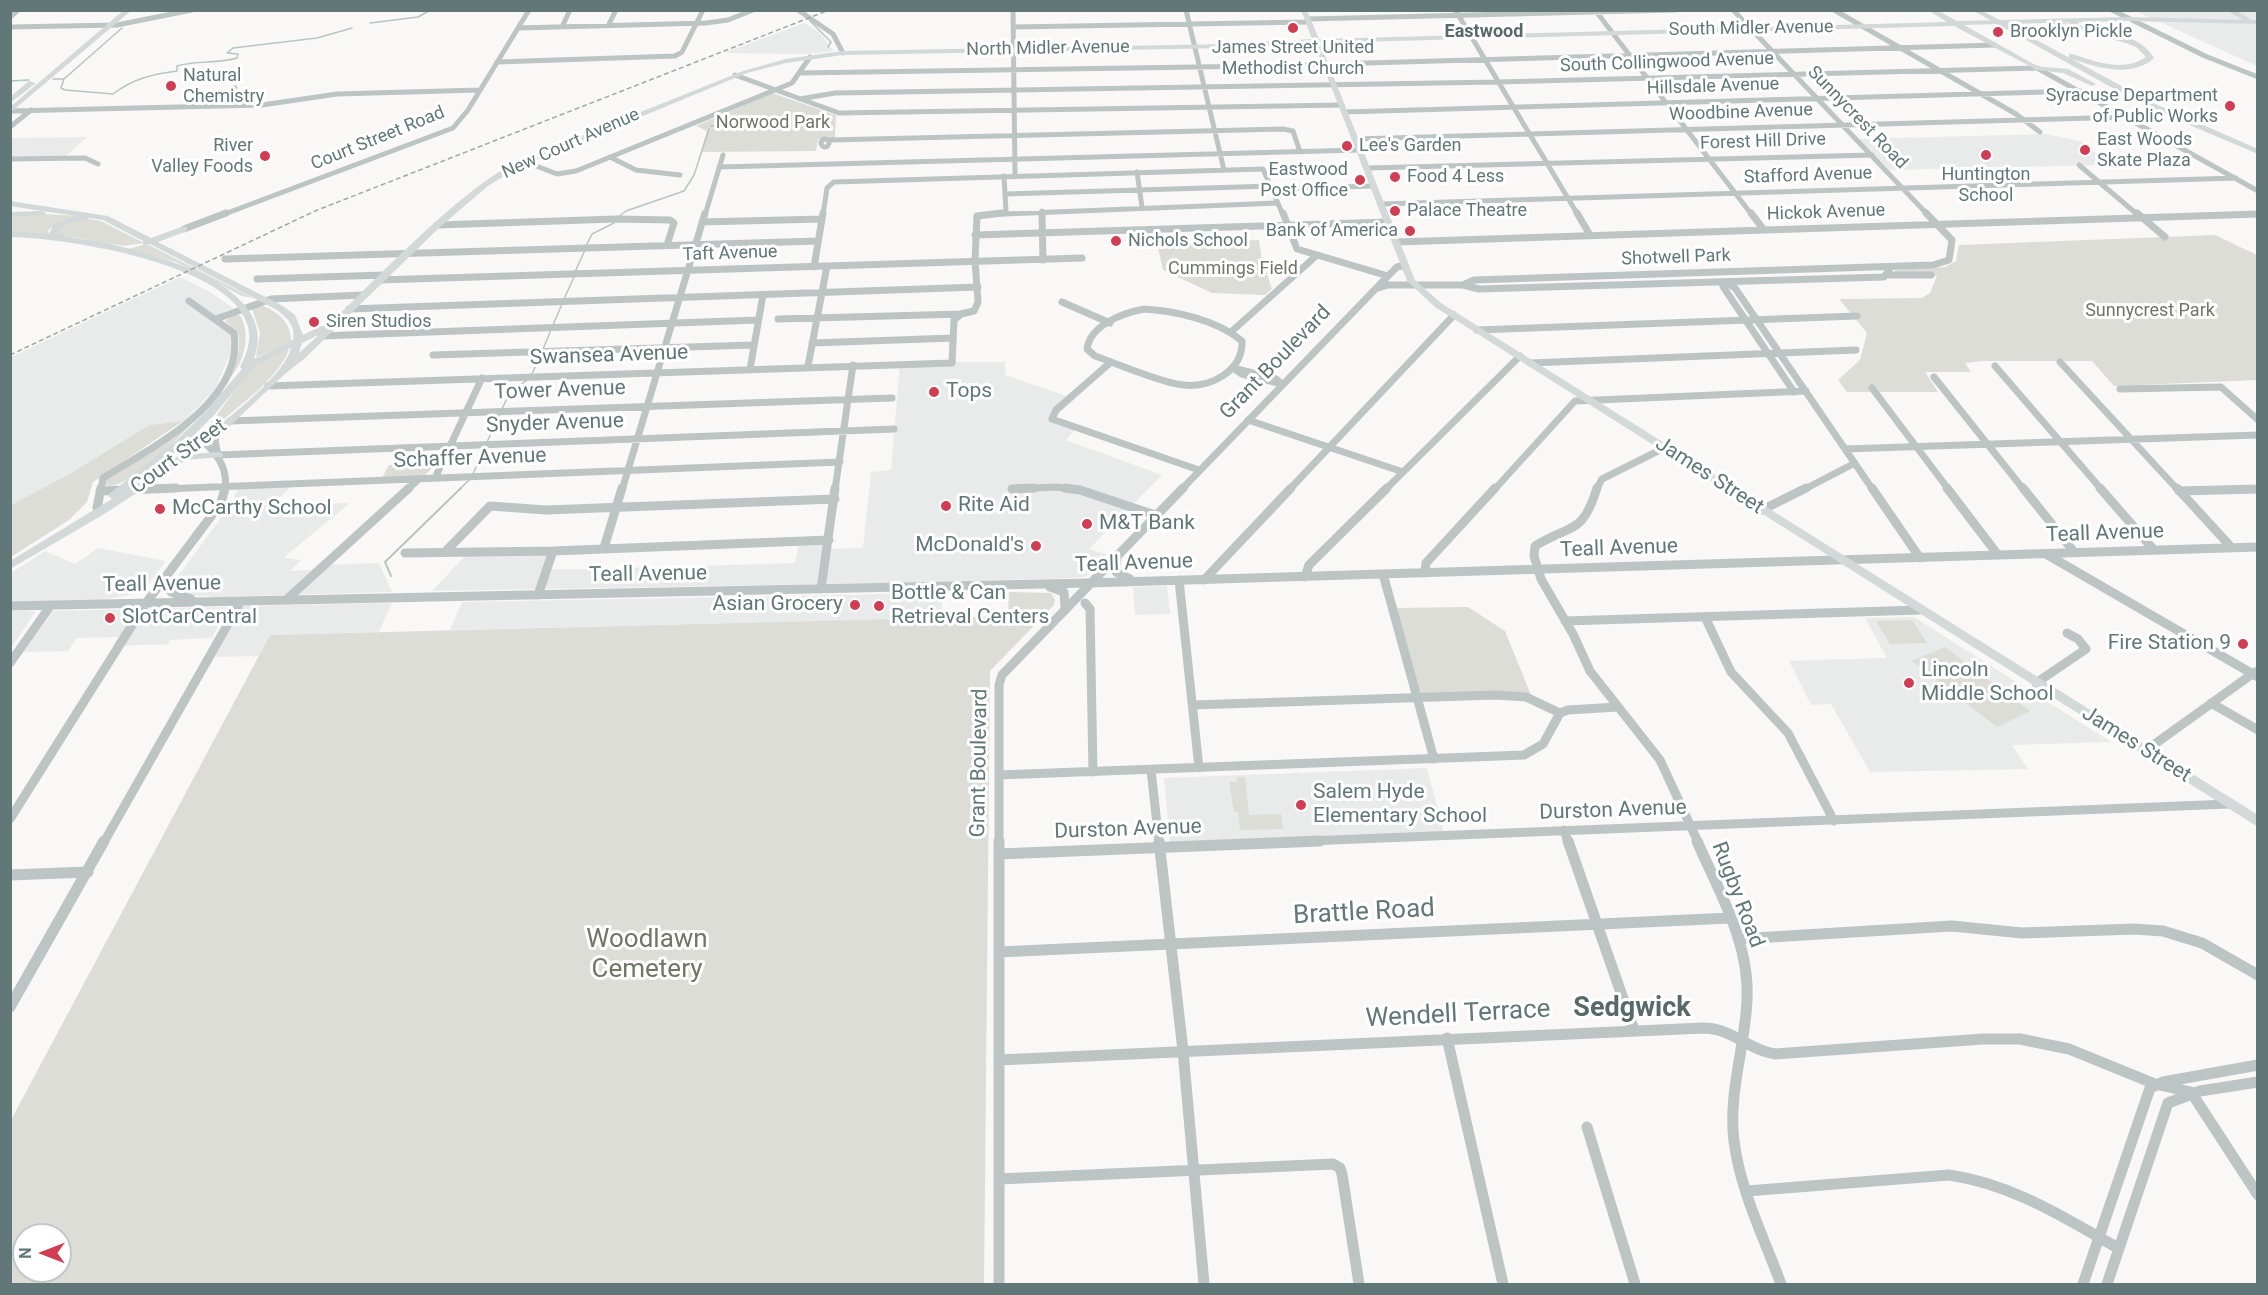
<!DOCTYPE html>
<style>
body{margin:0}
#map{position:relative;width:2268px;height:1295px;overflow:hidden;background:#f9f8f7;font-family:Roboto,sans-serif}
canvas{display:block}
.frame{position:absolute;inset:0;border:12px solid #627878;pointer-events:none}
.north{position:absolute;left:12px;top:1223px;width:60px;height:60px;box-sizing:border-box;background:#fff;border:2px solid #c0c9c9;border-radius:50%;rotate:270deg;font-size:16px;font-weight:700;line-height:24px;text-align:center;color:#627878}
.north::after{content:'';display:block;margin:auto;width:21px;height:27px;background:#d13e54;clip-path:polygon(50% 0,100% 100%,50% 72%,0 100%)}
</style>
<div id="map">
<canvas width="2268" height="1295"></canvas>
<div class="frame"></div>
<div class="north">N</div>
</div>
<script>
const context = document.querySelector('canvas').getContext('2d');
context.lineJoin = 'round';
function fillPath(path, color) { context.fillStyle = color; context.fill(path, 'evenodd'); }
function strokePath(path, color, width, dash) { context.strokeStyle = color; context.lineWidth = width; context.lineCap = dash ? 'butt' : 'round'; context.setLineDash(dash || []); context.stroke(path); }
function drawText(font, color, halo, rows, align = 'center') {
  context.font = font + ' Roboto,sans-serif'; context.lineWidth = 6; context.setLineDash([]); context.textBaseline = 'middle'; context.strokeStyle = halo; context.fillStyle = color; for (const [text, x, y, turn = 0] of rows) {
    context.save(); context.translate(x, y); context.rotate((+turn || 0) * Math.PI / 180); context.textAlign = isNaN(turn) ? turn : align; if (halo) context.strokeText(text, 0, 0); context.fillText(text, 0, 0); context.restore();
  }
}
const built = new Path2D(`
 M2135,11H2257V66L2140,13Z
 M804,23L819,32L834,51L808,54L724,53Z
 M2046,134L2083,142L2104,160L2100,165L1889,170L1859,139Z
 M87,137L66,156L11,157L10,138Z
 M180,277L210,292L233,308L209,319L230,333L233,348L215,389L184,421L149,425L73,472L11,505V357Z
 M943,360L959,362H1005V375L1075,399L1058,414L1054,423L1075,430L1066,440L1162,475L1089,549L1107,554L1087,576L1078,578L880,583L432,591L466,555L557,554L551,569H597L795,563L799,544L823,543L822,549L863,548L871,472L891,470L900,362Z
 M291,487L271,505L350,503L288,554L285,558L301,560L290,571L312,570L318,565L379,563L392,592L215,597L188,595L179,590L175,580L230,506L238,489Z
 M98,548L166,561L146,587L135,594L102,600L11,603V573L45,551L75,564Z
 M1167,586L1170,614L1135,615L1133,587Z
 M944,593L940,618L450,630L462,602Z
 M392,603L379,632L270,635L259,656L212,657L243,606Z
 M228,607L212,638L170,640L168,644L113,646L118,637L77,638L68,651L23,652L53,611Z
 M11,611H36L11,648L10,611Z
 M1914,617L2111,742L2012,745L2028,769L1870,772L1831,704L1811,705L1789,661L1887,658L1865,618Z
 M1427,768L1444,832L1170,843L1164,778Z`);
const green = new Path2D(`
 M772,93L836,115L835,138L818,139L816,151L701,152L707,131L696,126Z
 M46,214L79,216L63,221L48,230L49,235L11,232L10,217Z
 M84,218L101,221L144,243L124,246L58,235L59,226Z
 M2215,235L2257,255V380L2114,386L2092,361H1982L1965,363L1971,372H1925L1938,392H1847L1838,380L1860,360L1867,333L1839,299L1922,298L1930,293L1937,276L1895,272V270L1945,267L1956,261L1959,245Z
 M1259,240L1263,268H1265L1272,289L1265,295L1212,293L1163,270L1157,243Z
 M147,244L253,298L242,296L176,262L128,249Z
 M261,305C279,312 291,322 291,342L256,357L260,333L252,308Z
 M234,315H240C248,329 247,345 241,360C231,387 132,496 105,485V480C129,464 159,451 180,432C203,411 250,363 237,331L225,321Z
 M286,349L289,350C276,381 240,404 216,426L207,428L254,365Z
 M183,421L93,482L87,502L69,520L11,557V505L73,472L149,425Z
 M437,463L424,476L382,478L389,465Z
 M1009,592L1051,593L1055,600L1054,605L990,671L984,1284H11V1120L270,635L1008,616ZM24,1235H60V1271H24Z
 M1468,607L1505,631L1533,700L1418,698L1392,608Z
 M1912,620L1927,643L1890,644L1876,621Z
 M1945,647L2030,711L1997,727L1912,661Z
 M1237,777H1245L1249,815L1281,814L1283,829L1240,830L1238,812H1234L1229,782H1237Z`);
const streamFar1 = new Path2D(`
 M810,21L831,42L828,47
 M370,23L418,17L431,10
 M53,79H64L61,88L65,90L113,94C132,79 153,74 177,71V66C197,60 217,64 237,58L238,54L227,53L233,48L317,38L352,28
 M64,79L122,28
 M10,81L29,80
 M711,126L763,122
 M618,217L626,211L684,191L694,175L709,129
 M586,246L592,234L614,223
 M575,272L585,250
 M564,299L574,277
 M553,325L562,304
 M543,349L551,330
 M532,374L541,354
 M502,409L509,394L527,380
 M487,442L500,414
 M473,474L485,447
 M459,490L469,480`);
const stream = new Path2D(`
 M391,576L385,562L461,488`);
const minorFar3 = new Path2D(`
 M798,10L833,34L843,53
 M1013,10L1015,176
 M1186,10L1224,170
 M1595,10L1752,215
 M1733,10L1928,215
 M1834,10L2016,114L2040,132
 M2112,10L2205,56L2258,77
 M1456,11L1578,215
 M10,17L18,10
 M1307,19L1675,10
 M608,26L616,10
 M10,27L117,25L192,10
 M562,27L570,10
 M1014,27L1309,22
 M518,28L706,23L728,20L753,10
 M497,62L675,56L682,52L703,10
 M799,73L1262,66L1995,45
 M735,75L839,113L1342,105
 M800,99L835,93L1499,82L2037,68L2258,191
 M218,106L235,88
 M10,111L262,105L337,94L480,90
 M1344,112L2080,91
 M10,127L31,110
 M1355,139L2127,117
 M821 143a4 4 0 1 1 8 0a4 4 0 1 1-8 0Z
 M830,140L1283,129L1293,131L1300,152
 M610,157L636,170L680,175
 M10,159L85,158L98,164
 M523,161L557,174L576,171L792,83L810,57
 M2079,165L2138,215
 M719,167L1360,150
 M1367,168L1872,155
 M1137,172L1142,207
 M1004,176L1006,212
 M1274,189L1374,186
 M1005,194L1273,186
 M1381,204L2236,178
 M1042,211V215
 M222,215L453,128L468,110L529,10
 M705,215L723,155
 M823,215L827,188L834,182L1263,169L1283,215
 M980,215L1278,203
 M2236,215L2258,214`);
const minorFar2 = new Path2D(`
 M1042,213L1043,260
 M1283,213L1297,249L1388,276
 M1577,213L1590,235
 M1751,213L1764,230
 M2137,213L2165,237
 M702,222L822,219
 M437,225L616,219L670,220L674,223L667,245
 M184,229L226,213
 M975,235L1388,222
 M1396,242L2258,214
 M225,259L818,241
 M814,267L823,213
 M1887,275H1931
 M257,279L385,275
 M379,280L1082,258
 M1727,283L1735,288L1873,490
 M1727,283L1722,284L1724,288L1794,392
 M1463,285L1474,280L1933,265L1949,260L1952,240L1926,213
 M1378,288L1388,285H1463L1479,289L1884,277L1891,267
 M1062,302L1110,323
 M349,309L978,287
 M1144,309C1176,311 1217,320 1242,341C1243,371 1211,388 1183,385C1162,383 1118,364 1095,356L1087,349C1090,325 1123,313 1144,309Z
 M216,319L271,299L363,295
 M778,319L961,314L974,311L978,302L975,261L977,216L1002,213
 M1477,330L1857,316
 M1231,332L1316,256
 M321,336L758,320
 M812,343L953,338
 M433,355L753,345
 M1111,362L1056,410L1052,419L1199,470
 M2060,362L2178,490
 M1530,363L1856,350
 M808,366L827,266
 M1995,366L2102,490
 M1233,368L1276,379L1282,384L1242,374Z
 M750,369L763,295
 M1934,377L2024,490
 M268,386L952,363L954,320L961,314
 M1872,388L1949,490
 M2120,389L2221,387L2258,420
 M1248,420L1403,472
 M230,421L892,398
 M205,443C219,456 228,470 225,490
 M1845,449L2258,435
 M218,455L894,429
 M218,455L215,440L219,430
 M435,478L482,378
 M1012,489L1057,487L1076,490
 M101,490L103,478C151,448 245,402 234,333L189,301
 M138,490L840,462
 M407,490L419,479
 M622,490L705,213
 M835,490L853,365
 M1181,490L1388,276L1397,267L1405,265
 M1289,490L1454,315
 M1385,490L1520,356
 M1494,490L1575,401L1806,391
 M1596,490L1602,479L1664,448
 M1803,490L1855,463
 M2238,490L2258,489`);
const minorFar1 = new Path2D(`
 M1065,488L1080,490L1155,515
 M1597,488C1582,536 1572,523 1535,546L1534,556L1541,579L1573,634L1590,671L1660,760L1698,842
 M1872,488L1920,558
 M1947,488L1998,555
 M2023,488L2075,553
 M2100,488L2154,550
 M2177,488L2232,548
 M1012,489L1034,488
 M100,491L176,488
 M2179,491L2258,489
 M97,508L101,488
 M1762,510L1806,488
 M604,548L622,488
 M445,552L490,506L546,510L835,499
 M405,553L553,551L829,540
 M2046,554L2258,677
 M1117,555L1116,572L1130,579
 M1425,573L1426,563L1495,488
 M1383,574L1434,759
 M1305,577L1309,565L1387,488
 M1179,580L1199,768
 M1204,580L1291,488
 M162,581L171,592L191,599
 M1050,587L1064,592L1065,607
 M821,589L835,488
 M538,595L553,551
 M286,600L409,488
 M1085,603L1090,609L1093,772
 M10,606L1089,583L2258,547
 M1705,617L1731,672L1788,733L1834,821
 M1565,621L1920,610
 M10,663L51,605
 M2036,683L2086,649L2078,639L2067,633
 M2211,703L2258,730
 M1193,705L1495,695L1526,697L1560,713L1568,710L1618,707
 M2145,751L2255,672
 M1151,770L1159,842
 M999,775L1524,755L1543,744L1560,713
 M10,819L146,603L221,503L225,488
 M1564,830L1568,842
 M104,842L241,601
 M999,842V685L1002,675L1183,488
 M1283,842L2229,804`);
const minor = new Path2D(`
 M999,841V1284
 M1159,841L1183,1051L1204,1284
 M1568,841L1634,1030
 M1697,841C1719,892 1750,943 1747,1000C1745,1047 1728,1094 1734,1141C1740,1190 1764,1238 1781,1284
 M999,854L1320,841
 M10,875L88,872
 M1738,939L1952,926L2022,933L2134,929L2163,931L2202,943L2258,975
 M999,952L1730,918
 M10,1007L104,841
 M1447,1038L1503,1284
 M999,1060L1703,1028C1732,1028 1748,1050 1775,1054L1983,1039H2020L2069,1049L2155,1084L2191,1092L2258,1195
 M1587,1127L1635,1284
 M999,1179L1333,1164L1340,1168L1342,1174L1359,1284
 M1747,1191L1949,1175C2012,1184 2063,1217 2118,1248
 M2083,1284L2150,1088L2163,1082L2258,1065
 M2107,1284L2168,1103L2200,1091L2258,1082`);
const major = new Path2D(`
 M124,10H132L10,113V107Z
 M1301,10H1307L1319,39L1947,22L1928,10H1937L1957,21L2129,17L2243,20L2226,10H2235L2249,18L2250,20H2258V24L2129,21L1964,25L2039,67L2041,68L2037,70L1954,26L1320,43L1415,280L1441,303L2258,815V827L1435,307L1407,281L1314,43L1229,48L843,55L786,63L747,73L517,168L488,186L440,227L304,359L286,373L230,426L194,454L218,452L222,453L223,455L222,457L186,460L106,513L10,569V561L112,499L108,496L109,494L177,440L207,410L242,369L240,367C246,355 252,341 248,327C233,263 65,238 10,237V231L49,234L54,224L76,216L42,211L46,213L45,215L10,217V212L42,211L10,206V201L108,216L151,238L181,227H187V231L158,242L283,306L295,315L303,335L321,326H327C386,270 442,207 511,164L743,71L786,59L843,51L1229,44L1312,39ZM89,218L103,220L143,241V245L150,244L277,310C287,318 296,326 293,340L254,359C282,286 156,255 107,243C91,239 72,240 58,233C63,221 79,222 89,218ZM320,334L299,353L302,343ZM291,348C282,387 163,468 127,490L185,444L215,414L256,365Z
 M29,81L36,83L10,103V97Z`);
const highway = new Path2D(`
 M1972,10H1981L2153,103L2258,149V154L2147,107Z
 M2071,19H2077L2079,25C2104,32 2140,33 2154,58C2131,79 2095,67 2069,58V54H2072C2095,61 2123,73 2146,57L2136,47L2126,43L2045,22L2049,20L2069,24Z
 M2034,66L2068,69L2096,84L2092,86L2063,73L2037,70H2034Z`);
const rail = new Path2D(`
 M2126,10L2131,12
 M10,355L315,211L829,10`);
const markers = [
 [1293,28,6,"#d13e54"],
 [1998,32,6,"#d13e54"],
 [171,86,6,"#d13e54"],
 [2230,106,6,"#d13e54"],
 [1347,146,6,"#d13e54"],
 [2085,150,6,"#d13e54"],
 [1986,155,6,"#d13e54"],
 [265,156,6,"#d13e54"],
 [1395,177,6,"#d13e54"],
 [1360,180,6,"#d13e54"],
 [1395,211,6,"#d13e54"],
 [1410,231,6,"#d13e54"],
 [1116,241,6,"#d13e54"],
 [314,322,6,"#d13e54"],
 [934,392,6,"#d13e54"],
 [946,506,6,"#d13e54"],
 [160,509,6,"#d13e54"],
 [1087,524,6,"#d13e54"],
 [1036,546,6,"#d13e54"],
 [855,605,6,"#d13e54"],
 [879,606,6,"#d13e54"],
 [110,618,6,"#d13e54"],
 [2243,644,6,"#d13e54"],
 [1909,683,6,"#d13e54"],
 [1301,805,6,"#d13e54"]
];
const farStreetnames = [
 ["South Midler Avenue",1751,29,-1],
 ["North Midler Avenue",1048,49,-1],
 ["South Collingwood Avenue",1667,63,-2],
 ["Hillsdale Avenue",1713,87,-2],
 ["Woodbine Avenue",1741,113,-2],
 ["Sunnycrest Road",1857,118,46],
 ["Court Street Road",378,139,-22],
 ["Forest Hill Drive",1763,142,-2],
 ["New Court Avenue",571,144,-24],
 ["Stafford Avenue",1808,176,-2],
 ["Hickok Avenue",1826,213,-2],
 ["Taft Avenue",730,254,-2],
 ["Shotwell Park",1676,258,-2]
];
const farNeighbourhoodnames = [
 ["Eastwood",1484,32]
];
const farPoinames = [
 ["Brooklyn Pickle",2010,32],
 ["James Street United",1293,48,"center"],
 ["Methodist Church",1293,69,"center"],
 ["Natural",183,76],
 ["Chemistry",183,97],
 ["Syracuse Department",2218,96,"right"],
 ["of Public Works",2218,117,"right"],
 ["East Woods",2097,140],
 ["Skate Plaza",2097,161],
 ["River",253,146,"right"],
 ["Valley Foods",253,167,"right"],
 ["Lee's Garden",1359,146],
 ["Eastwood",1348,170,"right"],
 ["Post Office",1348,191,"right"],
 ["Huntington",1986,175,"center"],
 ["School",1986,196,"center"],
 ["Food 4 Less",1407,177],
 ["Palace Theatre",1407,211],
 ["Bank of America",1398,231,"right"],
 ["Nichols School",1128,241],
 ["Siren Studios",326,322]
];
const farParknames = [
 ["Norwood Park",773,123],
 ["Cummings Field",1233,269],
 ["Sunnycrest Park",2150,311]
];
const streetNames = [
 ["Swansea Avenue",609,356,-2],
 ["Grant Boulevard",1276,363,-46],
 ["Tower Avenue",560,391,-2],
 ["Snyder Avenue",555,424,-2],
 ["Court Street",179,457,-36],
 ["Schaffer Avenue",470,459,-2],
 ["James Street",1709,476,33],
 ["Teall Avenue",2105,534,-2],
 ["Teall Avenue",1619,549,-2],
 ["Teall Avenue",1134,564,-2],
 ["Teall Avenue",648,575,-1],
 ["Teall Avenue",162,585,-1],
 ["James Street",2136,745,32],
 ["Grant Boulevard",980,763,-89],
 ["Durston Avenue",1613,811,-2],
 ["Durston Avenue",1128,830,-2],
 ["Rugby Road",1737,895,69]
];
const poiNames = [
 ["Tops",946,392],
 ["Rite Aid",958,506],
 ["McCarthy School",172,509],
 ["M&T Bank",1099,524],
 ["McDonald's",1024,546,"right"],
 ["Bottle & Can",891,594],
 ["Retrieval Centers",891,618],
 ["Asian Grocery",843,605,"right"],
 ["SlotCarCentral",122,618],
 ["Fire Station 9",2231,644,"right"],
 ["Lincoln",1921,671],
 ["Middle School",1921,695],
 ["Salem Hyde",1313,793],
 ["Elementary School",1313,817]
];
const nearStreetnames = [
 ["Brattle Road",1364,913,-3],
 ["Wendell Terrace",1458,1015,-3]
];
const nearParknames = [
 ["Woodlawn",647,940],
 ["Cemetery",647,970]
];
const nearNeighbourhoodnames = [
 ["Sedgwick",1632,1009]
];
fillPath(built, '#e9eaea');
fillPath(green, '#dcddd6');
strokePath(streamFar1, '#b6c5c3', 1.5);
strokePath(stream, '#b6c5c3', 2);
strokePath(minorFar3, '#bcc4c4', 5);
strokePath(minorFar2, '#bcc4c4', 7);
strokePath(minorFar1, '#bcc4c4', 9);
strokePath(minor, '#bcc4c4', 11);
fillPath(major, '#d3d9d9');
fillPath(highway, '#d3d9d9');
strokePath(rail, '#9da8a9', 1.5, [5, 3]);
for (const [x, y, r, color] of markers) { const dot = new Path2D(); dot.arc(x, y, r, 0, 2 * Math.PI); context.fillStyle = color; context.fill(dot); strokePath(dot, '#fff', 2); }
drawText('18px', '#627878', '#fff', farStreetnames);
drawText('bold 18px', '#58696a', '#fff', farNeighbourhoodnames);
drawText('18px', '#627878', '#fff', farPoinames, 'left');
drawText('18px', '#6f7765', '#fff', farParknames);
drawText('21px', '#627878', '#fff', streetNames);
drawText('21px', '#627878', '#fff', poiNames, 'left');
drawText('26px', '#627878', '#fff', nearStreetnames);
drawText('26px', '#6f7765', '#fff', nearParknames);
drawText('bold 27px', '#58696a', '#fff', nearNeighbourhoodnames);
</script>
